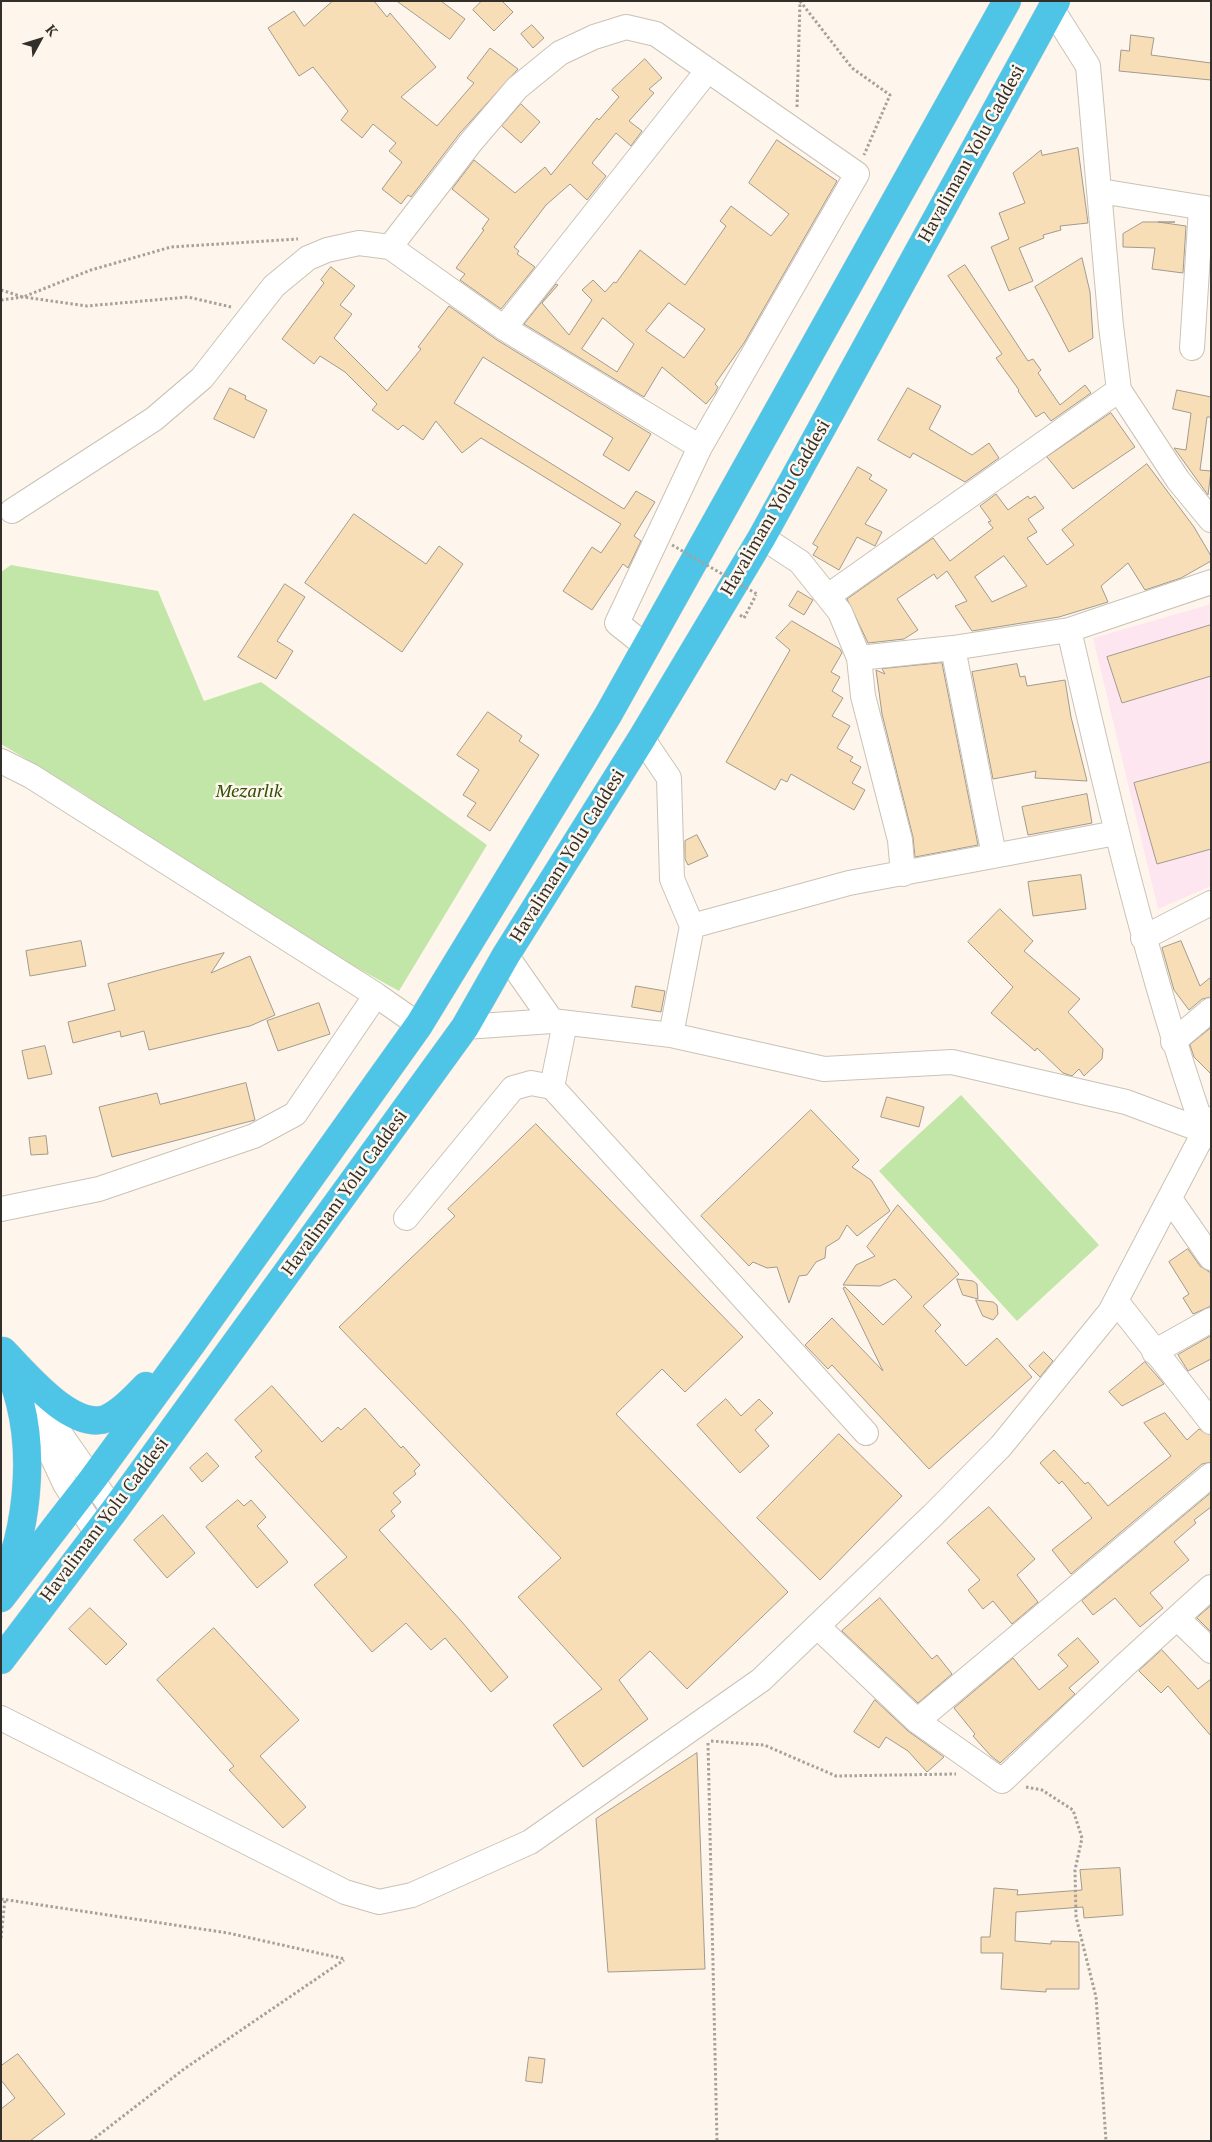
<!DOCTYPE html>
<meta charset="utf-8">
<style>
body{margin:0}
#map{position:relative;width:1212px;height:2142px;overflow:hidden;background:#fef6ec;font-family:"PT Serif",serif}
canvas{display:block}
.frame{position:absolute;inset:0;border:2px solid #33302b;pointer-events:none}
.north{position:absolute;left:15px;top:15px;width:50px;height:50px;-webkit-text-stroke:4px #fef6ec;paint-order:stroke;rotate:51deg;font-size:14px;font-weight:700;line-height:20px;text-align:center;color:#33302b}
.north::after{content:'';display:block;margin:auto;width:18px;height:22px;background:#33302b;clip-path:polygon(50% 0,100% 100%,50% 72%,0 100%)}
</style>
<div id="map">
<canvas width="1212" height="2142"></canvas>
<div class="frame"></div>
<div class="north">K</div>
</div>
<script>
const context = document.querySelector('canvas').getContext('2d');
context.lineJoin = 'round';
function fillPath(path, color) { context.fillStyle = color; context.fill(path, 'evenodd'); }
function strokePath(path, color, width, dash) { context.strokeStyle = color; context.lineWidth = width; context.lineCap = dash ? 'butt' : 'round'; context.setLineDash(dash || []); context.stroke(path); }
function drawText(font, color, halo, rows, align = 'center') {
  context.font = font + ' "PT Serif",serif'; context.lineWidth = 5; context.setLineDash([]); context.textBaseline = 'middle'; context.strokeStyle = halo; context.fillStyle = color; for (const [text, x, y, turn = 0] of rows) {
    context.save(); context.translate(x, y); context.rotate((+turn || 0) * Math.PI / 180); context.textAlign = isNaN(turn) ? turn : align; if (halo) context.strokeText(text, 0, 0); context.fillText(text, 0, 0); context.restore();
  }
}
const education = new Path2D(`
 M1211,604V886L1158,909L1093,638Z`);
const green = new Path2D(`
 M11,565L158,591L204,701L261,682L487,845L399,991L234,900L81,792L1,744V572Z
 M961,1095L1099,1245L1017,1321L879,1171Z`);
const building = new Path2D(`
 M333,1H374L387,17L390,13L436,67L401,97L437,126L474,83L467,78L490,48L518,69L460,133L411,197L408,195L401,204L382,189L402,162L389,151L396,143L373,124L362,138L341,120L348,111L313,67L299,76L268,28L294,11L304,26Z
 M397,1H441L465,19L450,39Z
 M482,1H502L513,12L494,31L473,10Z
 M532,25L544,38L533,48L521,34Z
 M1131,35L1154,38L1151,55L1211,63V80L1119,71L1121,50L1129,51Z
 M645,59L662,78L649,89L654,93L629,121L642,131L631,146L616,133L592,163L606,176L587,200L570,184L546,205L514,247L519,251L517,254L535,267L501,309L460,280L465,274L456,268L484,230L482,229L489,219L452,189L474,160L515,193L545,167L551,175L597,118L599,120L619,97L612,90Z
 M521,104L540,122L521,143L502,126Z
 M777,140L837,181L744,343L715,384L718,387L715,393L706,404L662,367L644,397L524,324L556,284L558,285L542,303L569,335L592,300L582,290L593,280L605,292L614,282L616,283L640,250L685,285L726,226L720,221L731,206L771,236L789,214L749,183ZM669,303L705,329L684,358L646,331ZM603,318L634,344L617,372L582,349Z
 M1078,148L1088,223L1060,226L1061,230L1043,235L1044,238L1019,248L1033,281L1009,291L991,247L1009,239L999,213L1025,203L1013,173L1041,150L1042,155Z
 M1143,222H1175H1158L1186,226L1183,273L1152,269L1155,248L1123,247V234Z
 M1082,258L1090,292L1093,338L1069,352L1035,287Z
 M965,265L1028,361L1033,359L1041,370L1038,373L1060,405L1085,385L1091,393L1051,421L1044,412L1036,417L1018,391L1019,390L996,358L1002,354L948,276Z
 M331,267L355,286L340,305L352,314L334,338L387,391L421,349L418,347L449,306L497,340L651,434L629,471L603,455L613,438L483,357L454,403L624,509L636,491L655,502L634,536L641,541L628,568L623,564L592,610L563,591L592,547L601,553L621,524L481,438L462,453L436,421L423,440L403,425L398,430L372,410L377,404L345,372L320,356L314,364L282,339L324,283L321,280Z
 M230,388L246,396L245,399L267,410L254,438L214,419Z
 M908,388L941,406L929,429L972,455L989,443L999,458L965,482L913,453L910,458L878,440Z
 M1177,390L1211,397V417H1207L1200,470L1211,471L1208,495L1174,448L1186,450L1191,413L1173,409Z
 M1111,413L1135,447L1073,489L1047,457Z
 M1147,464L1194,527L1211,556V561L1181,578L1145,590L1128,563L1101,586L1108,602L1059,617L972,631L955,606L967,601L947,571L937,579L934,574L897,599L918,630L904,639L868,643L847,599L933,538L950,561L993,528L988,522L991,521L980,506L996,494L1008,510L1028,496L1030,499L1035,496L1044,508L1028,519L1037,532L1027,538L1047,565L1074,545L1062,530ZM1004,556L1027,586L992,602L975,577Z
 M858,467L872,475L869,479L887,490L865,524L882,532L875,546L857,537L839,570L813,555L818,547L813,544Z
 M354,514L426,564L439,546L463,564L402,652L305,583Z
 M285,584L305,597L277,641L293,651L276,679L238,657Z
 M798,591L813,600L804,615L789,606Z
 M792,621L840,649L842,653L831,672L840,677L832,691L843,698L832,716L850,726L837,748L853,757L850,761L861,767L852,783L865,790L854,810L791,774L787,782L781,779L775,790L726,762L790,650L776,638Z
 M1211,625V676L1122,703L1107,657Z
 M942,663L978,845L915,857L913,837L882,714L876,670L885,674L882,669Z
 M1017,664L1020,677L1025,676L1027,686L1065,680L1071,717L1087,781L1035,778L1036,771L993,779L972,672Z
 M488,712L522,736L519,741L539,755L490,831L467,816L476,803L463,795L479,770L457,755Z
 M1211,762V849L1157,864L1134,783Z
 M1087,794L1092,823L1028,835L1022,807Z
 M697,835L708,856L688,865L685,859V841Z
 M1081,875L1086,909L1033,916L1028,882Z
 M1000,909L1033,941L1024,951L1080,999L1068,1012L1103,1049L1102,1059L1084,1076L1079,1069L1072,1076L1063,1073L1037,1048L1035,1051L991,1013L1013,987L968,942Z
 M81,941L86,966L30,976L26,951Z
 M1181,941L1200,986L1211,977V997L1202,999L1189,1010L1174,990L1162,948Z
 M224,953L211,973L250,956L275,1015L250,1026L149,1050L144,1031L121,1037L120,1031L73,1043L68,1022L115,1010L108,984Z
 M636,986L665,991L661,1012L632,1007Z
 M319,1003L330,1034L278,1051L267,1021Z
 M1211,1028V1074L1194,1057L1190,1045Z
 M45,1046L52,1074L28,1079L22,1051Z
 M246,1083L255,1120L112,1157L99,1107L157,1093L160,1104Z
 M887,1097L924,1107L919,1127L881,1117Z
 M811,1110L859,1160L852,1167L871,1180L890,1211L857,1236L847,1225L839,1239L826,1247L825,1258L816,1262L807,1275L799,1276L789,1303L777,1267L767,1268L753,1262L749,1266L701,1216Z
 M536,1124L743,1337L685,1392L662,1369L616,1414L788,1592L687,1689L650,1651L619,1680L648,1719L583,1767L553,1725L602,1689L518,1597L561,1558L339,1327L455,1216L448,1209Z
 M46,1136L48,1154L31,1155L29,1138Z
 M898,1205L959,1274L923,1306L941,1325L935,1331L966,1366L997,1338L1032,1377L929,1469L832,1365L828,1369L805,1345L832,1318L883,1371L843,1288L845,1287L883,1325L912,1297L895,1279L880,1286L843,1285L856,1265L875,1256L867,1247Z
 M1188,1249L1200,1266L1211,1273V1306L1193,1314L1183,1298L1189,1294L1169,1262Z
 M957,1279L973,1281L977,1284L978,1299L963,1295Z
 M976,1300L993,1302L997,1305L998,1314L993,1320L983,1316Z
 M1211,1336V1359L1188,1371L1178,1355Z
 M1044,1352L1053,1361L1040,1377L1029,1366Z
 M1145,1362L1164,1384L1122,1406L1109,1392Z
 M272,1386L322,1442L338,1427L341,1430L365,1408L401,1448L403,1446L420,1465L414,1471L416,1474L393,1493L401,1502L391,1511L395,1516L379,1530L462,1622L508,1677L491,1692L445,1638L431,1650L406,1623L372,1652L314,1585L347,1557L255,1457L262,1451L235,1420Z
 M726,1399L741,1416L759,1399L773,1413L755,1430L769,1446L740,1473L697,1425Z
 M1165,1413L1187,1440L1199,1429L1211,1435V1462L1202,1464L1071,1574L1052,1550L1092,1518L1062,1481L1059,1484L1040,1463L1054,1450L1085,1484L1088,1482L1108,1506L1171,1456L1144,1423Z
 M839,1434L902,1496L820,1580L757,1518Z
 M207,1453L219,1466L202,1482L190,1468Z
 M1211,1493V1507L1194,1520L1196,1523L1174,1542L1189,1560L1150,1593L1163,1608L1140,1627L1115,1598L1093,1615L1082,1601Z
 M238,1500L244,1506L251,1500L266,1517L257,1526L288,1562L257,1588L206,1527Z
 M989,1507L1035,1559L1017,1575L1038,1602L1012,1624L993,1601L983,1609L968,1590L980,1580L947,1543Z
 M163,1515L195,1553L167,1578L134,1540Z
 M880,1598L932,1659L937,1655L952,1674L918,1703L842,1631Z
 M1211,1606V1632L1197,1618Z
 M90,1608L127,1644L106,1665L69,1629Z
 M214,1628L299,1720L260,1756L306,1807L283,1828L229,1770L234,1766L157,1680Z
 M1078,1638L1099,1662L1069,1688L1075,1694L1000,1763L991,1756L973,1736L975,1734L954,1708L1013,1658L1039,1690L1068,1666L1058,1655Z
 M1162,1650L1198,1689L1211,1679V1736L1168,1686L1161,1693L1139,1671Z
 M875,1700L908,1731L944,1757L927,1772L908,1751L886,1737L879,1748L854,1732Z
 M697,1753L705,1969L608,1972L596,1819Z
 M1120,1868L1123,1915L1084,1918L1083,1907L1016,1912L1015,1941L1051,1944V1941L1079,1942V1989H1046V1992L1001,1989L1003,1953H981V1937H990L994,1888L1018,1890L1017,1895L1082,1890L1080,1870Z
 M18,2054L65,2114L30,2141H1V2109L15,2098L1,2080V2066Z
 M529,2057L545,2059L542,2083L526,2081Z`);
const path = new Path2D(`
 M800,1L852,68L890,95L864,155
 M797,107L800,1
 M1,290L23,297L91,270L171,247L298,239
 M1,300L23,297L87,306L188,297L231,307
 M740,615L744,618L756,595
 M711,1741L764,1745L836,1776L956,1774
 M708,1743L717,2141
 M1026,1787L1042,1790L1073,1810L1082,1838L1075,1870L1076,1917L1096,1997L1106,2141
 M1,1899L228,1933L345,1959
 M1,1938L5,1899
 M91,2141L184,2069L344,1960`);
const minor = new Path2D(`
 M1052,9L1088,66L1111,326L1119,390L1178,480L1211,520
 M1100,191L1211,209
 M390,247L471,142L517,88L560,53L594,37L626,27L656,34L857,174L700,447L617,623L647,647
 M504,328L708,70
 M1192,348L1201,208
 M12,511L154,419L202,378L274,286L308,258L327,250L359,243L390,247L504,328L700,447
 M762,537L800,562L840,612L859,658L863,696L900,840L903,874
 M828,596L1119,390
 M1069,630C1108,799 1147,967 1204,1131
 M953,648L994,855
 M859,658L953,648L1069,630L1211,582
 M642,738L669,778L672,879L692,926L671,1035
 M1,761L31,776L376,995L419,1025
 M692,926L849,883L1116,833
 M1143,938L1211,903
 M506,955L552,1021
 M565,1023L552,1087L866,1433
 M465,1027L552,1021L671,1035L824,1069L952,1062L1126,1102L1204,1131L1211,1136
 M1173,1042L1211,1010
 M1170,1199L1211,1258
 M1,1209L99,1189L254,1136L295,1114L376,995
 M406,1218L513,1088L531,1083L552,1087
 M1116,1301L1211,1422
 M1154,1352L1211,1320
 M25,1398L65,1484L96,1532
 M42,1408L114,1511
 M1177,1618L1211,1651
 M817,1626L917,1721L1002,1781L1125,1665L1211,1587
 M1,1718L345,1892L379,1902L412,1895L530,1842L761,1680L933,1515L1001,1446L1110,1312L1211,1119
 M917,1721L1211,1475`);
const highway = new Path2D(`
 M3,1351C25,1373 73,1433 108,1418C123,1411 135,1397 146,1386
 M3,1583C27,1532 34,1458 20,1403C16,1387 10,1371 5,1355
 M1,1598L92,1480L193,1342L419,1025L608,715L1007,1
 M1,1660L114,1511L465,1027L506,955L642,738L762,537L1056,1`);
const pathBridge = new Path2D(`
 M672,545L757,594`);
const streetNames = [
 ["Havalimanı Yolu Caddesi",972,154,-61],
 ["Havalimanı Yolu Caddesi",776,508,-60],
 ["Havalimanı Yolu Caddesi",568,856,-58],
 ["Havalimanı Yolu Caddesi",345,1193,-54],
 ["Havalimanı Yolu Caddesi",105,1520,-53]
];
const parkNames = [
 ["Mezarlık",249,792]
];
fillPath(education, '#fee6f1');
fillPath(green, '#c2e6a8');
fillPath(building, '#f8deb6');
strokePath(building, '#a29a8d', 1);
strokePath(minor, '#cac2b5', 26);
strokePath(highway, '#d6d6d5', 29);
strokePath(path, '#a6a199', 3, [2.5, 2.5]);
strokePath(minor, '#fff', 24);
strokePath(highway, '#4ec5e6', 28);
strokePath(pathBridge, '#a6a199', 3, [2.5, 2.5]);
drawText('18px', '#33302b', '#fef6ec', streetNames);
drawText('italic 18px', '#2d4f07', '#fef6ec', parkNames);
</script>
